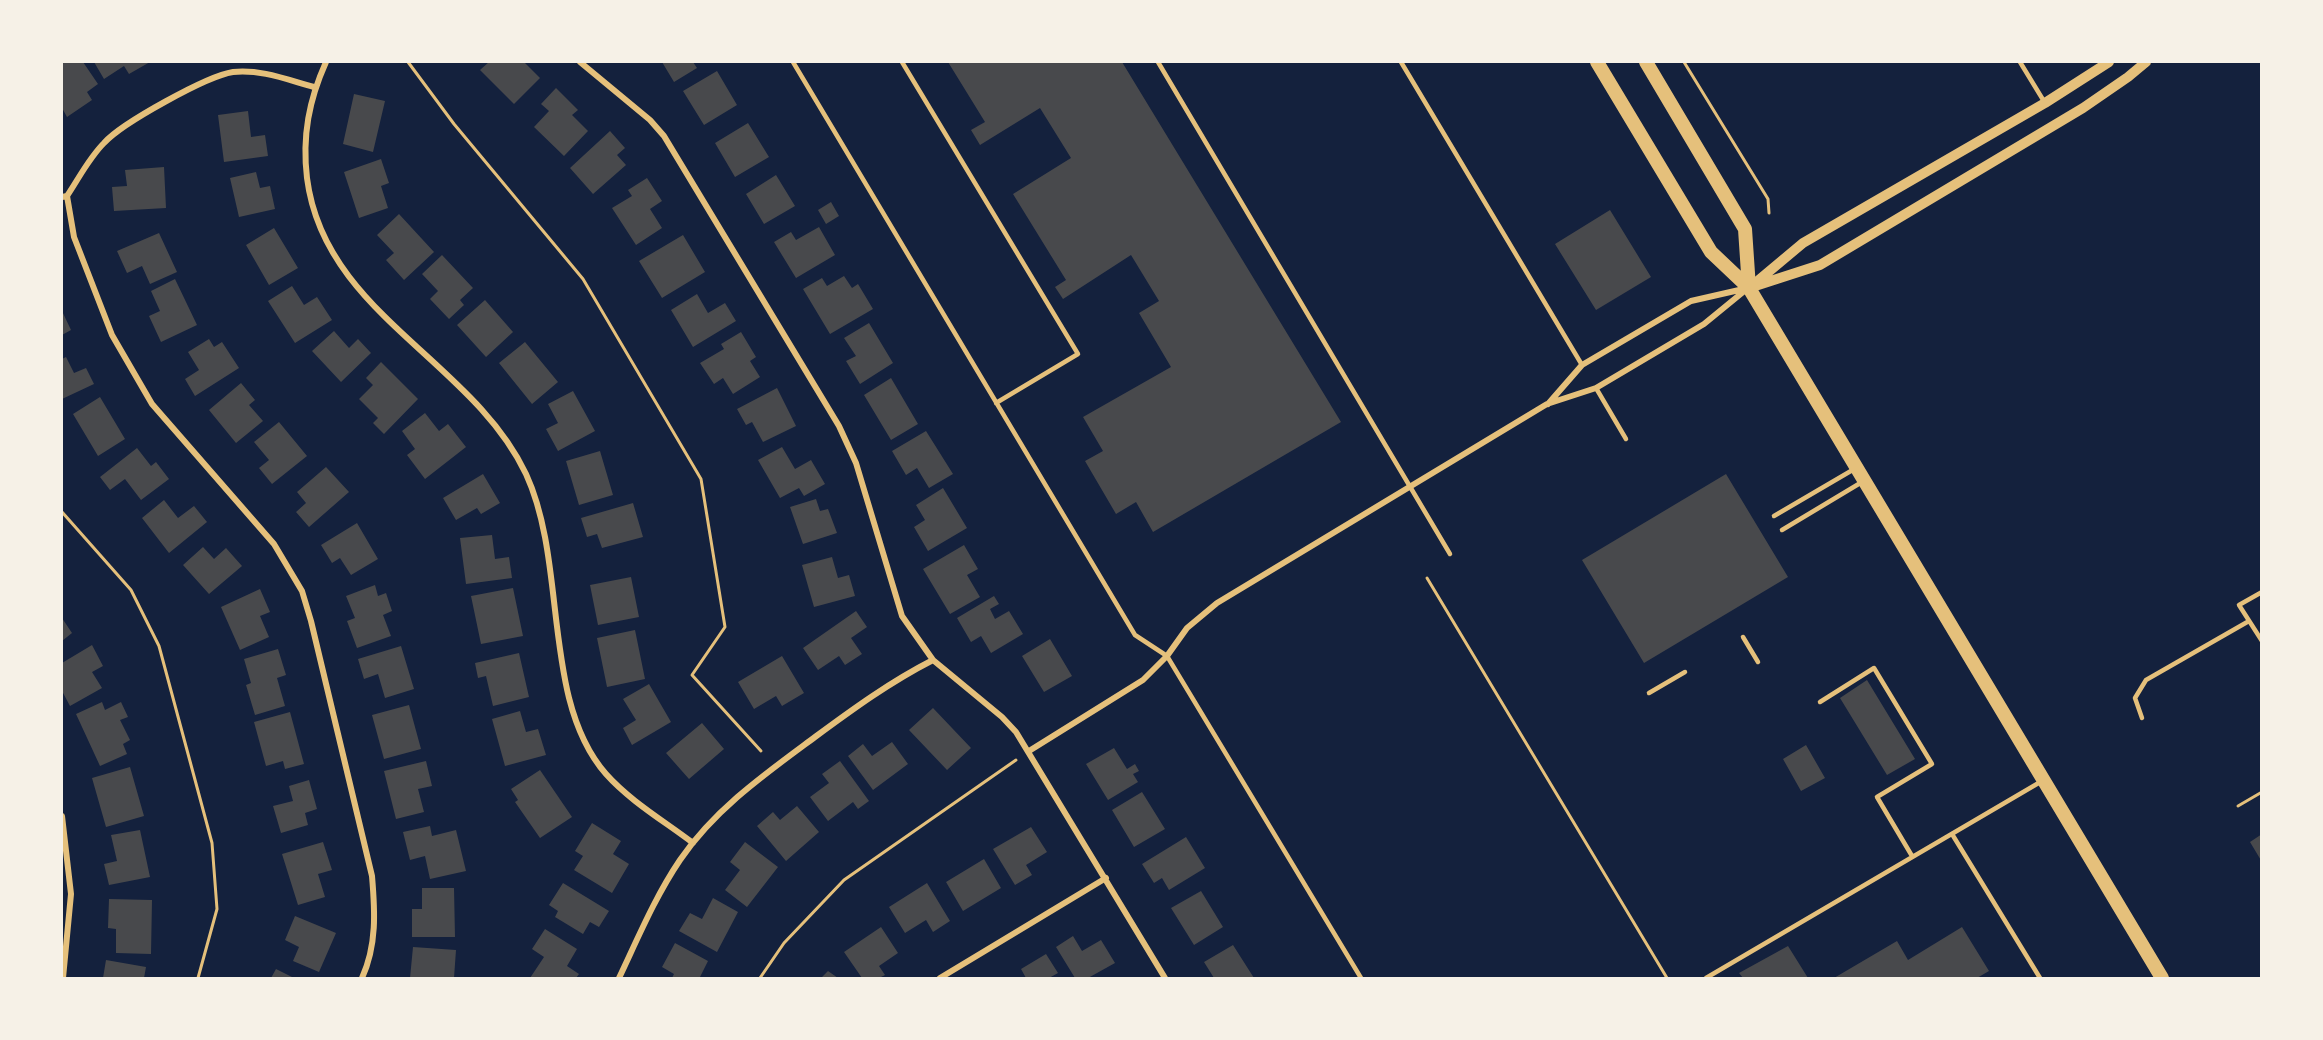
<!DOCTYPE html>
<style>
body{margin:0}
#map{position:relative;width:2323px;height:1040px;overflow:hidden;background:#14213d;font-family:"Roboto Serif",serif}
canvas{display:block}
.frame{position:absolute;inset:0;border:63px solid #f6f1e7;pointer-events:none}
</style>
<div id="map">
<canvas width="2323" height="1040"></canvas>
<div class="frame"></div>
</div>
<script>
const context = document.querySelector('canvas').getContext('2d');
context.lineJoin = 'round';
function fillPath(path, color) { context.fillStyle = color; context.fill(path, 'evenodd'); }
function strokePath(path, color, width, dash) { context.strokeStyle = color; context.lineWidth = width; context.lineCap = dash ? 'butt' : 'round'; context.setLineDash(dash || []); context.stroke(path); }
const building = new Path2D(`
 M62,62H83L98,84L87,92L92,100L67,117L62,108Z
 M94,62H150L129,74L124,66L104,79Z
 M489,62H524L540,78L514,104L480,70Z
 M662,62H693L697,68L674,82Z
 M948,62H1122L1341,422L1153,532L1136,502L1116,514L1085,461L1103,451L1083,417L1171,367L1139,313L1159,301L1131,255L1063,299L1055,287L1066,280L1013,194L1071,158L1040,108L980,145L971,130L985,122Z
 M717,71L737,105L704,125L683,91Z
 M556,88L578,110L572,115L588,131L564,156L534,127L549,111L541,104Z
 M354,94L385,101L373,152L343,144Z
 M248,111L251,137L265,135L268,156L224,162L218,115Z
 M748,123L769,157L735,177L715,143Z
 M610,131L625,148L617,155L626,165L593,194L570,168Z
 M381,159L389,183L381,186L388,208L359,218L344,172Z
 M164,167L166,208L114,211L112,187L127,186L125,170Z
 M256,172L260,188L270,186L275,209L239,217L230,178Z
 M776,175L795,206L764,224L746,194Z
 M647,178L662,201L650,209L662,228L636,245L612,208L632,196L628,190Z
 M831,202L839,216L826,224L818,210Z
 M1610,210L1651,277L1596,310L1555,244Z
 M399,214L434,252L404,280L386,260L394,253L377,235Z
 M819,227L835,255L796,278L774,242L791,232L796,240Z
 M274,228L298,268L269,285L246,245Z
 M159,233L177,272L150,284L142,266L127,273L117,251Z
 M683,235L705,272L662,298L639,261Z
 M442,255L473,288L460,300L464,305L449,319L430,299L438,291L422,274Z
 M844,276L852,288L858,284L873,309L830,334L803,289L822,278L827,286Z
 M175,279L197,325L161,342L149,316L160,311L151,291Z
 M292,286L304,305L317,297L332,320L295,343L268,301Z
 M697,294L708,313L725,303L736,321L693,347L671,310Z
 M485,300L513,332L486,357L457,325Z
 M62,311L71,330L62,335Z
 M869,323L893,363L860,384L846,361L856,356L844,338Z
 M334,331L349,348L358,339L371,353L341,382L312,351Z
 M741,332L756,357L750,361L760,377L733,394L723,378L714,384L700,363L724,349L721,344Z
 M209,339L214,347L222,342L239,368L195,396L185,379L199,370L188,352Z
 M525,342L558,382L532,404L499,363Z
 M66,357L74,373L86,368L94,384L62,399V359Z
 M381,362L418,399L384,434L373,423L378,418L359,399L373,385L366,378Z
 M891,378L918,424L891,440L864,395Z
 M241,383L255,400L249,405L263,421L236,443L209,410Z
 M777,388L796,426L763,442L752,422L746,425L737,409Z
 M573,391L595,431L558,451L546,429L558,423L548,404Z
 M100,397L125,439L98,456L73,414Z
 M425,413L439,431L448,424L466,447L425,479L407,455L415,449L402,431Z
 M279,422L307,456L272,484L259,468L269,460L254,442Z
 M926,431L953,474L929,488L917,468L906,475L892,451Z
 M782,447L795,469L811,460L825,484L804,496L799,488L780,498L758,460Z
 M137,448L151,466L156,462L169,479L141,500L125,479L110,490L100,477Z
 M600,451L613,495L579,505L566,461Z
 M326,467L349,492L309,527L296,512L306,503L297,492Z
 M483,474L500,503L481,514L477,508L456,520L443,498Z
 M1726,474L1788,577L1644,663L1582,560Z
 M943,488L967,528L928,551L914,527L925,520L916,505Z
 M816,499L820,511L828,509L837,533L803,544L790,507Z
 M164,500L178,518L194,506L207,522L169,553L142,518Z
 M633,503L643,537L602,548L597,534L587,537L581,518Z
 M357,523L378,559L351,575L340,558L332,563L321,545Z
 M492,535L495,559L509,557L512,578L466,584L460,538Z
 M964,545L978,569L967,575L980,597L950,614L923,569Z
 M203,547L214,559L226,548L242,566L209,594L183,565Z
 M832,557L838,578L849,575L855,596L814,607L802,565Z
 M631,577L639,617L598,625L590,585Z
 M375,585L378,596L386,593L392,611L383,615L391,636L357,648L347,621L355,618L346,596Z
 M513,588L523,636L481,644L471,596Z
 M260,589L270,612L260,616L269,637L240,650L221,607Z
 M994,596L999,604L990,609L995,619L1009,611L1023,634L991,653L981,636L971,642L957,618Z
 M856,611L867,627L851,638L862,654L845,665L839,656L818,670L803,648Z
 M62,618L72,633L62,641Z
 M635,630L645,679L607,687L597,638Z
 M1050,639L1072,676L1044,692L1022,656Z
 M92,645L103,666L92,672L102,688L70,706L62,691V663Z
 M401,646L414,689L385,698L378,674L364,679L358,659Z
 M278,649L286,675L277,678L285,706L255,715L246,685L251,683L244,659Z
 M519,653L529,697L493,706L486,676L478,678L475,663Z
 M782,656L804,693L782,706L776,696L754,709L738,682Z
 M1867,680L1915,759L1887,775L1840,698Z
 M649,684L671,722L632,745L623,728L636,720L623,699Z
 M102,702L105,710L121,702L128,717L120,720L130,740L123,744L127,754L100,766L76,714Z
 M409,705L421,749L384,759L372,715Z
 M933,708L971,748L947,770L909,730Z
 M520,711L526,732L538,729L546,755L505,766L492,719Z
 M290,712L304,764L285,769L283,761L266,766L254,722Z
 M702,723L724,749L689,779L666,753Z
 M892,742L908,764L873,790L848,756L863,744L872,756Z
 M1806,745L1825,778L1801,791L1783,759Z
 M1114,748L1127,769L1135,764L1139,771L1133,774L1138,782L1108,800L1086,764Z
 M426,761L432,786L418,789L424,812L396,819L384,771Z
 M840,761L869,801L858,809L853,802L828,821L810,797L829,783L822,774Z
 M130,767L144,816L106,827L92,778Z
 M540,770L572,817L540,838L515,802L518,800L511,789Z
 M309,780L317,809L305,813L308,825L281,833L273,806L293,801L289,786Z
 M1142,792L1165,829L1134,847L1112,810Z
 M797,806L819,832L786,861L757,826L773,812L780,820Z
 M592,823L621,841L613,854L629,864L612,893L574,870L583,856L575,851Z
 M430,826L432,836L456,830L466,871L430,879L425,856L410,860L403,832Z
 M1031,827L1047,852L1026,865L1032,875L1015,885L993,849Z
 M140,830L150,877L109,885L104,864L117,861L111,835Z
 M2262,834V862L2250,842Z
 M1186,837L1205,868L1169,890L1162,878L1154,883L1142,864Z
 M323,842L332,870L318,874L325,897L298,905L282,854Z
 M745,842L778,867L747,907L725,890L740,870L730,862Z
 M984,859L1001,888L963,911L946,882Z
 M563,883L609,911L599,927L590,922L583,934L555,917L558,911L549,905Z
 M927,883L950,921L933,932L926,920L905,933L889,907Z
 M422,888H454L455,937H412V909H422Z
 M1201,891L1223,927L1194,945L1171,908Z
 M713,898L738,912L717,952L679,931L690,913L702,919Z
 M109,899L152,900L151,954L116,953V929L108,928Z
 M295,916L336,933L319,972L293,961L299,947L285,940Z
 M881,927L898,953L879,966L885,975L879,978H862L844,952Z
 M1962,927L1989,971L1977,978H1834L1897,941L1908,960Z
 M545,929L577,949L567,966L579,974L576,978H530L544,957L532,949Z
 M1073,936L1082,951L1101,940L1115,963L1088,978H1075L1056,947Z
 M675,943L708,961L700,977L703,978H672L674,974L662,967Z
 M1233,945L1254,978H1214L1204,962Z
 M1788,946L1808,978H1743L1739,973Z
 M413,947L456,950L454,978H410Z
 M1046,954L1058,973L1049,978H1026L1021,969Z
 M106,960L146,967L144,978H103Z
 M276,969L294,978H271Z
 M828,971L838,978H821Z`);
const path = new Path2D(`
 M408,62L454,124L583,279L701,479L725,627L692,675L761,751
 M1684,62L1768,199L1769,213
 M62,512L131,590L159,646L212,843L217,909L198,978
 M1427,578L1667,978
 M2238,806L2262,792
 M760,978L784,943L844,880L1016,760`);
const service = new Path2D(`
 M793,62L1135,635L1167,656L1361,978
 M902,62L1078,354L996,403
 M1158,62L1450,554
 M1401,62L1582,365
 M2020,62L2045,103
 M1596,388L1626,439
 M1774,516L1856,468
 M1782,530L1862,482
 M2262,592L2239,605L2262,641
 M1743,637L1758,662
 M1649,693L1685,672
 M1820,702L1874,668L1932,764L1877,797L1912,856
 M2142,718L2135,698L2146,680L2249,621
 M1952,834L2040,978
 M1706,978L2042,781`);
const minor = new Path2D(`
 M326,62C309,100 302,136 307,178C324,313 472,360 526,474C568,565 541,700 606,774C630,801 664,821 693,843
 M580,62L650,120L664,136L839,426L856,463L902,616L933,660L1002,717L1016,732L1165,978
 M67,196L74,237L112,335L152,404L274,544L302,591L311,621L372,876C375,911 377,945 362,978
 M62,197L67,196C79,178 89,158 104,143C122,123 207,76 233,72C261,69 288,80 314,87
 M1548,404L1582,365L1691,301L1748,288
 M1029,751L1143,680L1167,656L1187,628L1217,603L1547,404L1596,388L1704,324L1748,288
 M62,816L71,894L63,978
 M619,978C638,938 655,897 680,860C715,809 765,774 815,737C853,709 890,682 933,660
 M940,978L1106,878`);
const tertiary = new Path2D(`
 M1754,284L1803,243L2045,103L2109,62
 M1749,288L1820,265L2083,108L2128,77L2146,62`);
const primary = new Path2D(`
 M1597,62L1711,252L1749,288L2162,978
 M1646,62L1745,229L1749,288`);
fillPath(building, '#48494c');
strokePath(path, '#e5c07b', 3);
strokePath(service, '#e5c07b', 4.5);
strokePath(minor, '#e5c07b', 6);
strokePath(tertiary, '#e5c07b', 10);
strokePath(primary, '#e5c07b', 14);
</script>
